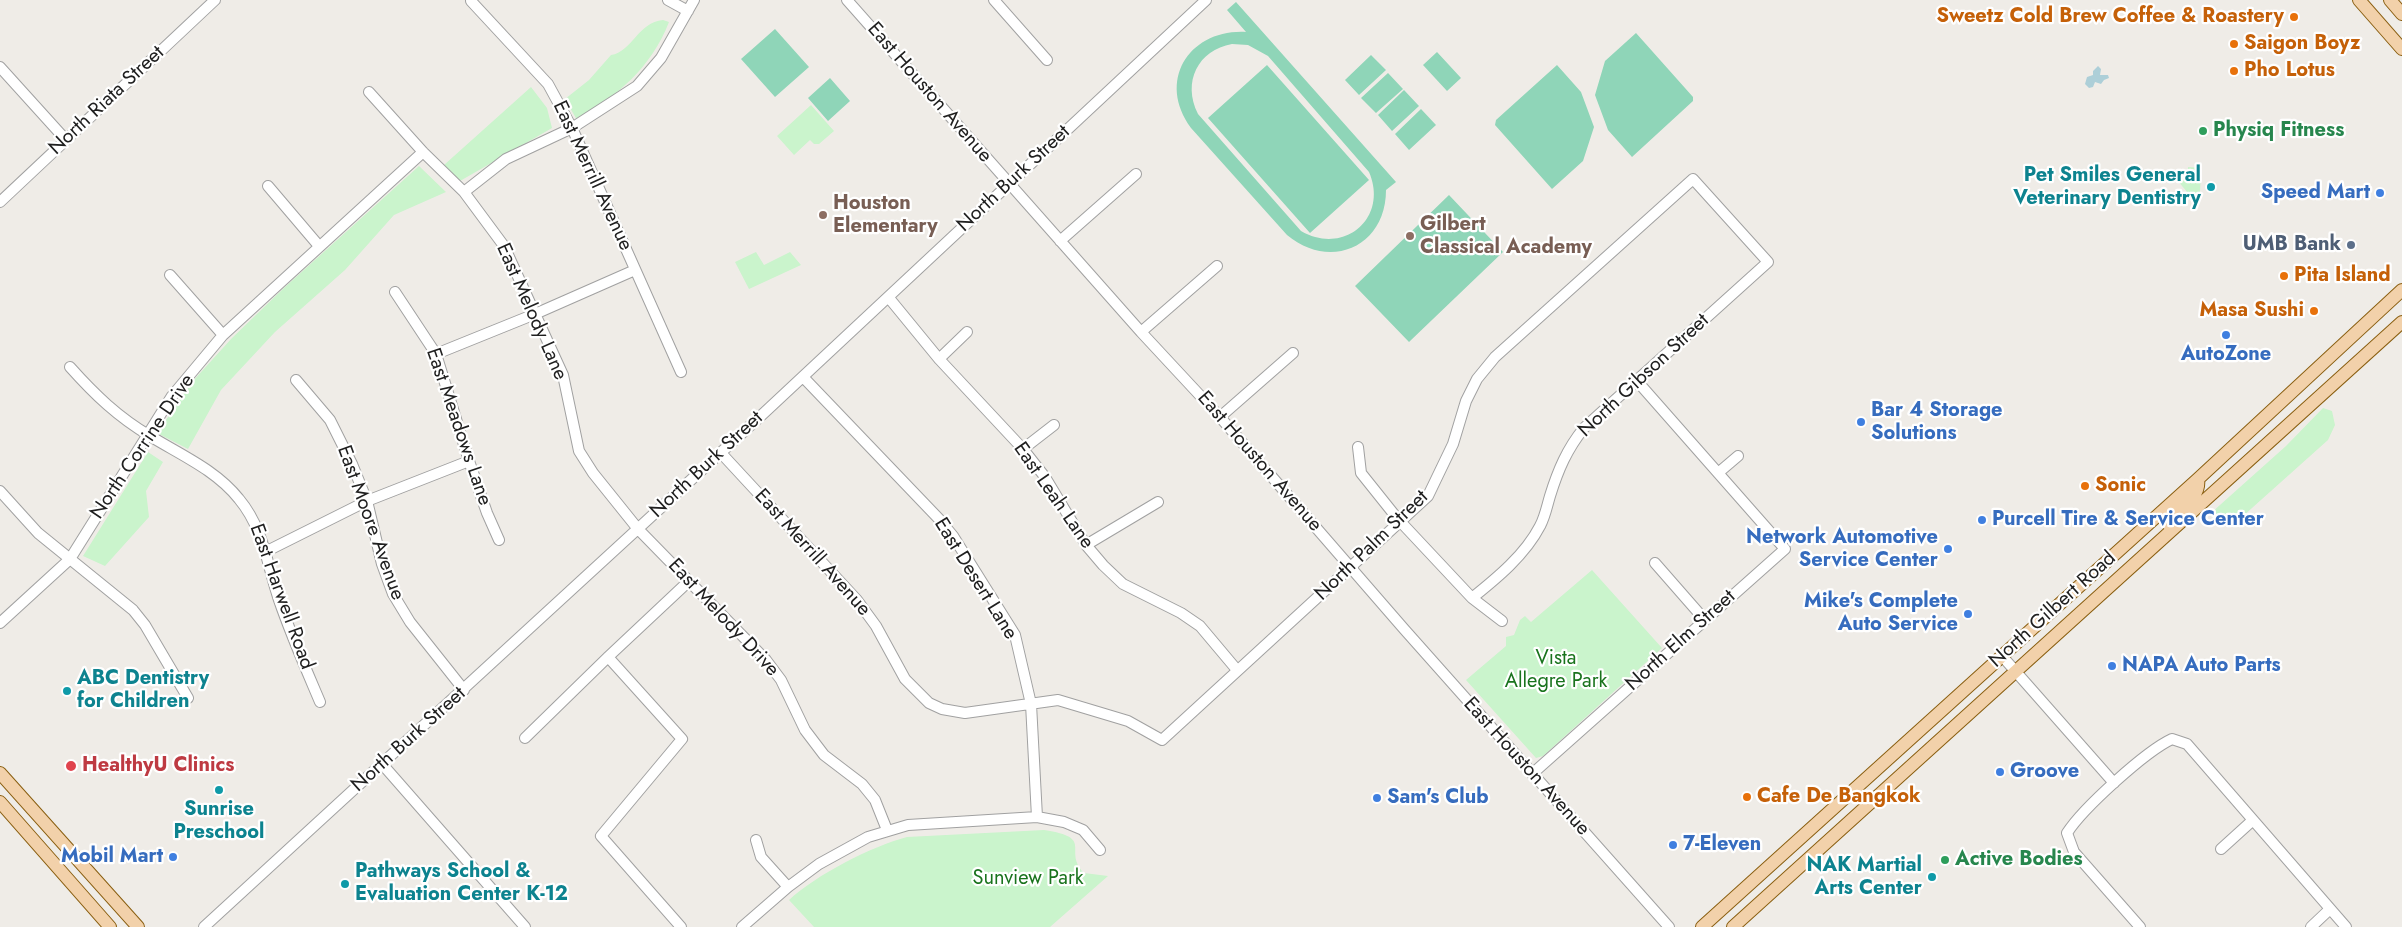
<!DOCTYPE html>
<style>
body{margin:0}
canvas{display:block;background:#efece7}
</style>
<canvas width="2402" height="927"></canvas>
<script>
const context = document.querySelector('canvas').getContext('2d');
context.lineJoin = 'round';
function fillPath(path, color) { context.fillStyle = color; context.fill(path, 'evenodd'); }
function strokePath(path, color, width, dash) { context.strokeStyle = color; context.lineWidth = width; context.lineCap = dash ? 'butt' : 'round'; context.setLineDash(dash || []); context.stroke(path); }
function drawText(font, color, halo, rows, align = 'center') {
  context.font = font + ' Jost,sans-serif'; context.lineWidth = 4.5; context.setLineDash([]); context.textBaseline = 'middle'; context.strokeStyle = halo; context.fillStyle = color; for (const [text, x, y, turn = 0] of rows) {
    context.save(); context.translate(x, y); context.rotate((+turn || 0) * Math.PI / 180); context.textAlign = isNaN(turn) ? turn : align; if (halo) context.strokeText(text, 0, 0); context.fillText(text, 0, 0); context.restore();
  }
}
const park = new Path2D(`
 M663,20L669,22C651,68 618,95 577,120L565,99L589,80L611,55C632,52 638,22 663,20Z
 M531,87L547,108L552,128L460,181L444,165Z
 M811,105L834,131L819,144H814L810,140L794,155L777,136Z
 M419,166L446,192L394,215L345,270L275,332L221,390L188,449L157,433L192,382L232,338L285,287Z
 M2188,167L2201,168L2200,193L2193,199L2172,174L2175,171H2188Z
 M756,252L764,265L790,252L801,265L749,289L735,262Z
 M2323,408L2332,411L2335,425L2328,440L2233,525L2211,513L2286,446Z
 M148,452L163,462L146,491L149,517L105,566L83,556Z
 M1592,570L1662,648L1543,756L1536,758L1466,680L1506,646V637L1514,635L1520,620L1525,616L1531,622Z
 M1044,830C1096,838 1062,850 1084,873L1108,876L1050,927H814L789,900C816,875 872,846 907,837Z`);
const pitch = new Path2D(`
 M1236,2L1396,182L1386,190C1386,247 1330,271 1287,235L1191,128C1156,80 1190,29 1246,32L1227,10ZM1232,44L1248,45L1268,56L1369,172C1389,218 1344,256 1301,231L1198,114C1182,82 1198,50 1232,44Z
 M775,29L809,67L775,97L741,59Z
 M1636,33L1693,97V101L1632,157L1608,130L1595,95L1605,61Z
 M1437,52L1461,78L1447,91L1423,65Z
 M1371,55L1386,70L1359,95L1345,80Z
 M1267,65L1369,180L1310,233L1208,118Z
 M1557,65L1581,92L1594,127L1583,161L1552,189L1495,125L1496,120Z
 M1388,73L1403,89L1376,113L1361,98Z
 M830,78L850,101L828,121L808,98Z
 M1404,90L1419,106L1392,131L1378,115Z
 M1421,109L1436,125L1409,150L1395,134Z
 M1449,195L1503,252L1409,342L1355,286Z`);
const water = new Path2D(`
 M2098,66L2101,69L2100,75H2108L2109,78L2104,80L2101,84L2095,82L2093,87L2089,88L2085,84L2087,77L2093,75V71Z`);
const minor = new Path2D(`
 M668,0L688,11
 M847,0L1141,332L1220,417L1404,629L1669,927
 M994,0L1047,60
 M471,1L548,84L572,128L681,372
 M0,67L66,140
 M369,92L423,152L464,192L504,246L563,375L579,451L593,473L638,529L766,660L781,680L805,730L824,755L862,784L875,800L887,830
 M268,186L319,246
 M464,192L506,159L572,128L637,86L661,58L694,0
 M0,202L215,0
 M1060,241L1136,174
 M170,275L223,335
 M395,292L436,354L469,461L487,513L499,540
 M889,298L939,359L1023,449L1045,477L1086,545L1103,565L1123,584L1181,613L1200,626L1237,670
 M1141,332L1217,266
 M436,354L535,314L635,270
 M939,359L967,332
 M70,367C95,395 118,417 150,436C181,455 216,470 239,499C264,529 267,565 279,600C291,635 306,669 320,702
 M803,377L939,519L953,536L1015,635L1031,704L1037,817
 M296,380L330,420L352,464L367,501L382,564L393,594L410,622L464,690
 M1220,417L1293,353
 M1358,447L1361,473L1397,518L1472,598L1502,621
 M1023,449L1054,425
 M721,453L857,600L876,626L905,679L929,703L942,709L965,713L1058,700L1128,721L1162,740L1428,496L1453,444L1466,401L1477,379L1495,357L1693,179L1768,262L1584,428C1567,449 1558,470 1550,496C1547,506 1545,517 1540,526C1525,555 1497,578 1472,598
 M1718,473L1738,456
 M0,491L38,533L133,610L145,625L188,698
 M1086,545L1158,502
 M267,551L367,501L469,461
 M1655,563L1704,619
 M0,623L70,559L172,396L223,335L423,152
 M2002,656L2114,783
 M608,657L682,739L601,836L681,927
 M525,738L608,657L689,581
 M383,765L525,927
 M1532,774L1785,549L1637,381
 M756,840L761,857L788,887
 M2221,849L2253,820
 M204,927L765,412L1206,0
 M742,927L788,887L819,864L868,837L908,825L1037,817L1064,822L1083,830L1100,850
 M2140,927L2074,852L2067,833C2083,808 2146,751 2172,739L2187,744L2346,927
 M2311,927L2330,909`);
const major = new Path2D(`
 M2359,0L2402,49
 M2390,0L2402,14
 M2171,529L2168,523L2169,519C2181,505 2201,498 2198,479
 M0,773L138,927
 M0,802L110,927
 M1702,927L2198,479L2402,290
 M1733,927L2402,322`);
const markers = [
 [2294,17,5,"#e8710a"],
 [2234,44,5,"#e8710a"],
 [2234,71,5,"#e8710a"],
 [2203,131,5,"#2e9e5b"],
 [2211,187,5,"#0f9aa8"],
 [2380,193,5,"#3f7fe0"],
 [823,215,5,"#8d6e63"],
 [1410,236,5,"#8d6e63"],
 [2351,245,5,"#5c6f8a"],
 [2284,276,5,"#e8710a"],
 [2314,311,5,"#e8710a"],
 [2226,335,5,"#3f7fe0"],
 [1861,422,5,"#3f7fe0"],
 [2085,486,5,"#e8710a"],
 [1982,520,5,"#3f7fe0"],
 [1948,549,5,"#3f7fe0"],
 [1968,614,5,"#3f7fe0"],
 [2112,666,5,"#3f7fe0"],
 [67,691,5,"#0f9aa8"],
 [71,766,6,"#e0444e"],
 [2000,772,5,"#3f7fe0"],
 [219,790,5,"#0f9aa8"],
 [1747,797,5,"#e8710a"],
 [1377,798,5,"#3f7fe0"],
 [1673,845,5,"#3f7fe0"],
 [173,857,5,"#3f7fe0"],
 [1945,860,5,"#2e9e5b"],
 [1932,877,5,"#0f9aa8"],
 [345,884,5,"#0f9aa8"]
];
const foodNames = [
 ["Sweetz Cold Brew Coffee & Roastery",2284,17,"right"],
 ["Saigon Boyz",2244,44],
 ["Pho Lotus",2244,71],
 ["Pita Island",2294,276],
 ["Masa Sushi",2304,311,"right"],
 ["Sonic",2095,486],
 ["Cafe De Bangkok",1757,797]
];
const streetNames = [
 ["East Houston Avenue",929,93,49],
 ["North Riata Street",107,101,-43],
 ["East Merrill Avenue",592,176,65],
 ["North Burk Street",1014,179,-43],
 ["East Melody Lane",531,312,66],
 ["North Gibson Street",1644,376,-43],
 ["East Meadows Lane",458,427,71],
 ["North Corrine Drive",143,447,-56],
 ["East Houston Avenue",1259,462,49],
 ["North Burk Street",707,465,-43],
 ["East Leah Lane",1053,496,55],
 ["East Moore Avenue",370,523,70],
 ["North Palm Street",1372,546,-44],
 ["East Merrill Avenue",812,553,48],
 ["East Desert Lane",975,579,58],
 ["East Harwell Road",281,597,70],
 ["North Gilbert Road",2053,610,-42],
 ["East Melody Drive",723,618,47],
 ["North Elm Street",1681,641,-42],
 ["North Burk Street",409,740,-42],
 ["East Houston Avenue",1526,767,48]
];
const leisureNames = [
 ["Physiq Fitness",2213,131],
 ["Active Bodies",1955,860]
];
const cultureNames = [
 ["Pet Smiles General",2201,176],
 ["Veterinary Dentistry",2201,199],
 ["ABC Dentistry",77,679,"left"],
 ["for Children",77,702,"left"],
 ["Sunrise",219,810,"center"],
 ["Preschool",219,833,"center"],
 ["NAK Martial",1922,866],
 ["Arts Center",1922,889],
 ["Pathways School &",355,872,"left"],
 ["Evaluation Center K-12",355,895,"left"]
];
const shopNames = [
 ["Speed Mart",2370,193,"right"],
 ["AutoZone",2226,355,"center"],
 ["Bar 4 Storage",1871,411],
 ["Solutions",1871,434],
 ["Purcell Tire & Service Center",1992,520],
 ["Network Automotive",1938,538,"right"],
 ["Service Center",1938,561,"right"],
 ["Mike's Complete",1958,602,"right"],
 ["Auto Service",1958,625,"right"],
 ["NAPA Auto Parts",2122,666],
 ["Groove",2010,772],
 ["Sam's Club",1387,798],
 ["7-Eleven",1683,845],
 ["Mobil Mart",163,857,"right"]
];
const educationNames = [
 ["Houston",833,204],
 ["Elementary",833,227],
 ["Gilbert",1420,225],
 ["Classical Academy",1420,248]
];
const serviceNames = [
 ["UMB Bank",2341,245]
];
const parkNames = [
 ["Vista",1556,659],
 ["Allegre Park",1556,682],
 ["Sunview Park",1028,879]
];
const healthNames = [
 ["HealthyU Clinics",82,766]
];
fillPath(park, '#caf4cc');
fillPath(pitch, '#8fd5b8');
fillPath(water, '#adcfd8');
strokePath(minor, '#a1a1a1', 12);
strokePath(major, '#8a5f11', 14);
strokePath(minor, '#fff', 10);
strokePath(major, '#f2d1aa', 12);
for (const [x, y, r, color] of markers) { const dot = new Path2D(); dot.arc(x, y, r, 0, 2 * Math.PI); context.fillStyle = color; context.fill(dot); strokePath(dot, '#fff', 2); }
drawText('bold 20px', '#c56008', '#fff', foodNames, 'left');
drawText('20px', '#202020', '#fff', streetNames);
drawText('bold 20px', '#27864d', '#fff', leisureNames, 'left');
drawText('bold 20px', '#0d838f', '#fff', cultureNames, 'right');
drawText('bold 20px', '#366cbe', '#fff', shopNames, 'left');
drawText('bold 20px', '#785e54', '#fff', educationNames, 'left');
drawText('bold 20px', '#4e5e75', '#fff', serviceNames, 'right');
drawText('20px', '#19731d', '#fff', parkNames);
drawText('bold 20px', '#be3a42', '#fff', healthNames, 'left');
</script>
